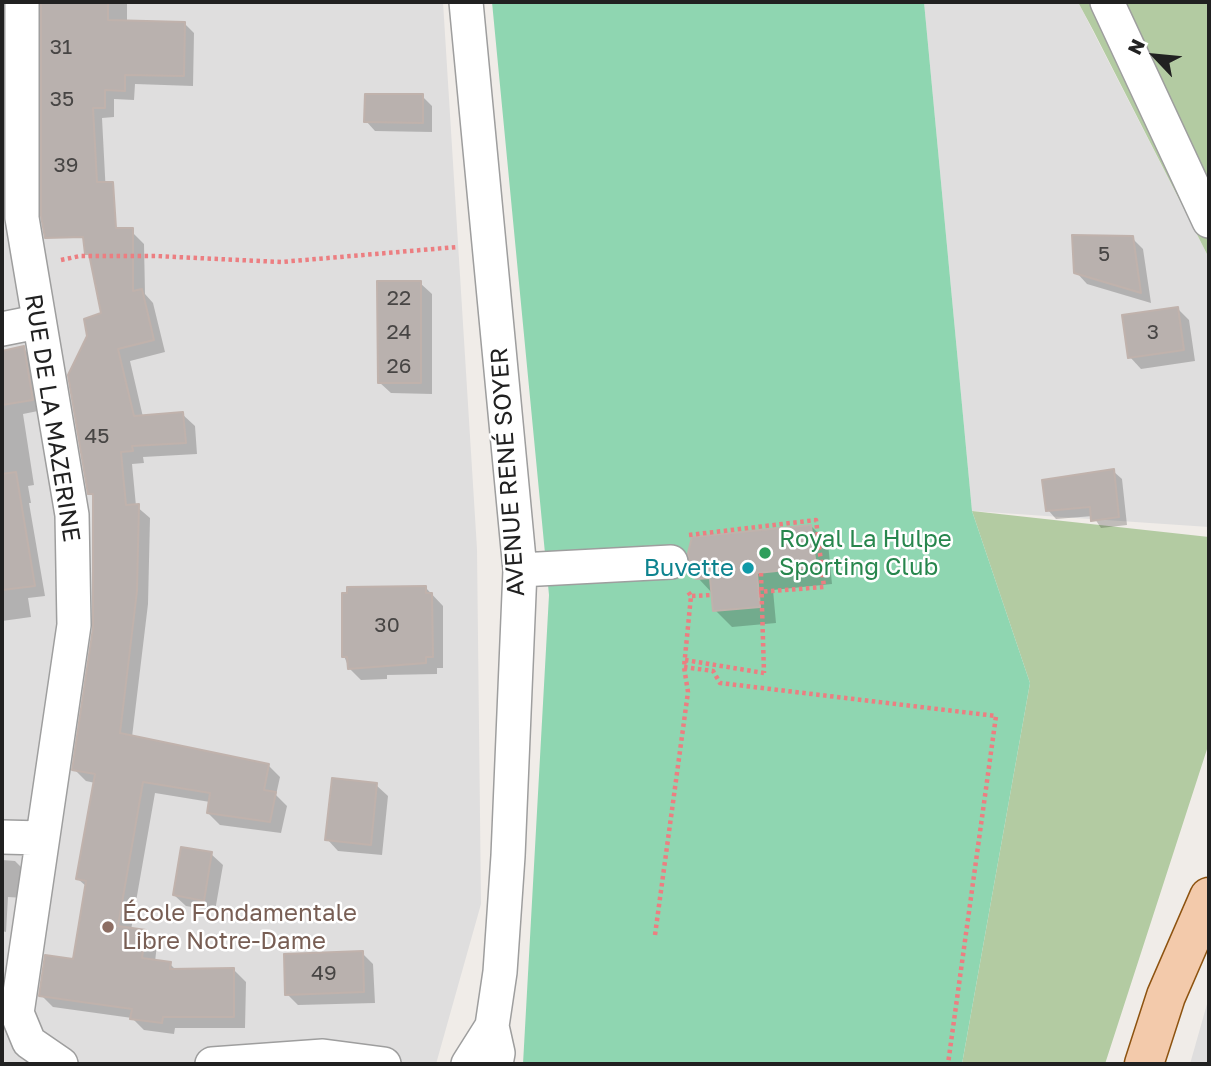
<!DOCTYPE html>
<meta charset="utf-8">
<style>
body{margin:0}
#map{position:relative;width:1211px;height:1066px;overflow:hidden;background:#f0ece8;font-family:"Golos Text",sans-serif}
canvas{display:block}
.frame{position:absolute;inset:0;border:4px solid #212121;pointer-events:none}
.north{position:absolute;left:1120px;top:21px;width:70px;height:70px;-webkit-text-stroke:5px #fff;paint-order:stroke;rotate:296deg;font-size:19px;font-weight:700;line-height:28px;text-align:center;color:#212121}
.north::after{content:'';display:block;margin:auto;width:24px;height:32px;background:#212121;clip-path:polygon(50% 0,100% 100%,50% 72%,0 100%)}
</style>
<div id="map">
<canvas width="1211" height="1066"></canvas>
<div class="frame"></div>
<div class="north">N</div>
</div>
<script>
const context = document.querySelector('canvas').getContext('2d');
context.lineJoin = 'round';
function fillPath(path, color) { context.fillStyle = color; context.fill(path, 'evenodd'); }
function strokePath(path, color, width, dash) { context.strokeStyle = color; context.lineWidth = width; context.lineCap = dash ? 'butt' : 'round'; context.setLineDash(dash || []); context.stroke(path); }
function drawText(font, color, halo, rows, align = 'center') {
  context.font = font + ' "Golos Text",sans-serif'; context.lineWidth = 5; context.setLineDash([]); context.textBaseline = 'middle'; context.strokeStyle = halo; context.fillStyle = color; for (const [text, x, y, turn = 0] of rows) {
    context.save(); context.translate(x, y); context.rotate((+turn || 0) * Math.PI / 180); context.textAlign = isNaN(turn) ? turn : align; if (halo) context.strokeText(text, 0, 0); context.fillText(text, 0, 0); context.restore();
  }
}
const residential = new Path2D(`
 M2,2H443L477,549L481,904L436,1064H2Z
 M924,2H1078L1209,258V527L972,511Z
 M1209,997V1064H1190Z`);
const forest = new Path2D(`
 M1078,2H1209V258L1093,30Z
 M972,511L1209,537V743L1105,1064H962L1030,683Z`);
const pitch = new Path2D(`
 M492,2H924L972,511L1030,683L962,1064H523L549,595Z`);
const shadow = new Path2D(`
 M2,2H15L12,46H2Z
 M43,2H127V22L184,23L194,33L193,86L135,84L134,100L114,99V117L102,118L107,214L43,209Z
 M422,96L432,106V132L375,131L366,121Z
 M132,232L144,244L145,294L153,303L165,352L130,361L143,417L182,414L195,426L197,454L143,457L144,463L132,464L136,506L150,518L148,604L132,737L268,765L280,777L276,795L287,806L281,833L220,825L208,813L210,802L155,793L131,930L145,932L157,944L155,962L170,964L176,970H234L246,982L245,1028H175L174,1034L144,1030L132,1018L53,1007L41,995L74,961L87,887L78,879L95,783L86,781L74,769L95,628V499L90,493L103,314Z
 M1132,238L1143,249L1151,303L1087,284L1076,272Z
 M420,283L432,294V394L391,393L379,382Z
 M1177,308L1189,320L1195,361L1141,369L1130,357Z
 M23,348L34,359L43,410L23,414L34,485L28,486L31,503H29L45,596L28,598L31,617L2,621V352Z
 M1113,471L1122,479L1127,525L1101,528L1093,516L1056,519L1048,510Z
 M811,526L828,543L832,584L773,590L776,623L732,627L715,610L713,594L698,578Z
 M426,588L443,606V668H437V674L387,675V679L361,680L349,668L344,656Z
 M376,785L388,796L382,855L338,851L327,839Z
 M211,854L223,865L215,911L186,906L174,895Z
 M2,860L15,861L25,871L24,898L8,897L6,932L2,931Z
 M362,953L373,964L375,1003L298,1005L287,994Z`);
const building = new Path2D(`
 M41,2H108V20L185,22L184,76L125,75V91L105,90V108H93L97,182H113L116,228H133V291L142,289L154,340L118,349L134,416L183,412L186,443L132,446L133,451L121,452L126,505L139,504L137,591L120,733L269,764L264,790L276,792L270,822L207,813L210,793L143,782L118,926L146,930L142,958L171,962L170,969L234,968V1017H163L162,1023L130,1019L132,1009L39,996L45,955L73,959L86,881L76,879L95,774L72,770L93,628V494H88L68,375L87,336L84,319L101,313L89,254H85L83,237L45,238L41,216Z
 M365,94H423V123L364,122Z
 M1072,235L1133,236L1141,293L1074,273Z
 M377,281H421V383H378Z
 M1178,307L1184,350L1128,358L1122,315Z
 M24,346L33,400L2,405V351Z
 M1114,469L1119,517L1091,521L1090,507L1046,511L1042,480Z
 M16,472L35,586L2,590V474Z
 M811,525L816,567L757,573L760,607L713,611L710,578L696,579L689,565L688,553L692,537Z
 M426,586V593H432L433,657H426V663L348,669L347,657H342V593H347V587Z
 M332,778L377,783L371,845L325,840Z
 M181,847L212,852L204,901L173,895Z
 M363,951L364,992L285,995L284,954Z`);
const path = new Path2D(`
 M61,260L80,256H156L281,262L457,247
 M689,535L816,520L824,587L759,592
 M692,596L712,595
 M685,660L764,673
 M684,667L713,671L720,683L996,716L948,1064
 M655,935L688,692L684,667L691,596L687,590`);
const minor = new Path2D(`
 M22,2V218L72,515L74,625L17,1013L29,1042L61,1064
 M466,2L520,570L508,856L500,972L492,1026L498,1053L496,1064
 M1107,2L1209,221
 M2,329L37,322
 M520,570L671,562
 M2,837L42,838
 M212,1064L323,1056L384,1064
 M468,1064L492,1026`);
const major = new Path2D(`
 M1144,1064L1166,996L1209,897`);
const pathBridge = new Path2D(`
 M761,573L764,673`);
const markers = [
 [765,553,7,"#2e9e5b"],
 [748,568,7,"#0f9aa8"],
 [108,927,7,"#8d6e63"]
];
const numberNames = [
 ["31",61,47],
 ["35",62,99],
 ["39",66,165],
 ["5",1104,254],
 ["22",399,298],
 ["24",399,332],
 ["3",1153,332],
 ["26",399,366],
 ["45",97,436],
 ["30",387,625],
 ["49",324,973]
];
const streetNames = [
 ["RUE DE LA MAZERINE",52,418,81],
 ["AVENUE RENÉ SOYER",508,472,-94]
];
const leisureNames = [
 ["Royal La Hulpe",779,539],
 ["Sporting Club",779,567]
];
const cultureNames = [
 ["Buvette",734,568]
];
const educationNames = [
 ["École Fondamentale",122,913],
 ["Libre Notre-Dame",122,941]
];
fillPath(residential, '#dfdede');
fillPath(forest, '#b3cba2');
fillPath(pitch, '#8fd6b1');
fillPath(shadow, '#0003');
fillPath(building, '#b9b1ae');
strokePath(building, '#c0b2ac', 2);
strokePath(minor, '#9e9e9e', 36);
strokePath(major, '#8d5310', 41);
strokePath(path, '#ec7e81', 4.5, [3.5, 3.5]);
strokePath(minor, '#fff', 33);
strokePath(major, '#f3caab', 38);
strokePath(pathBridge, '#ec7e81', 4.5, [3.5, 3.5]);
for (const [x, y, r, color] of markers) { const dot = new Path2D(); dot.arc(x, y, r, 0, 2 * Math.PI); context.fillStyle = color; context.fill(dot); strokePath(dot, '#fff', 2.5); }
drawText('21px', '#474544', null, numberNames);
drawText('24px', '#212121', '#fff', streetNames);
drawText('24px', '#27864d', '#fff', leisureNames, 'left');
drawText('24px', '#0d838f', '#fff', cultureNames, 'right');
drawText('24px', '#785e54', '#fff', educationNames, 'left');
</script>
